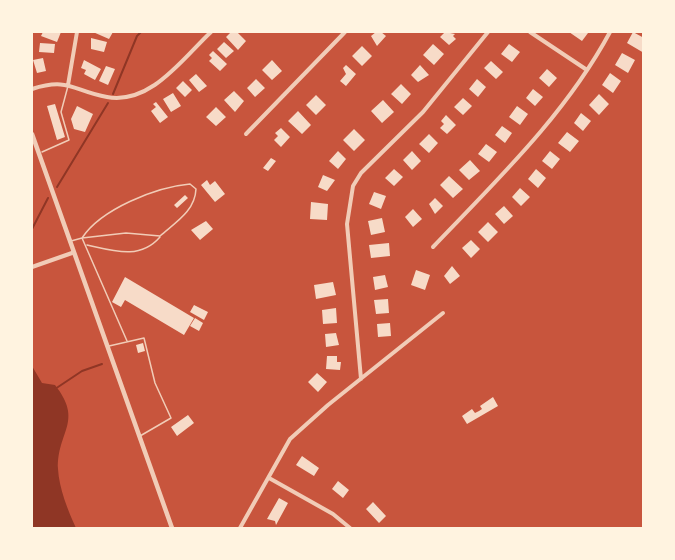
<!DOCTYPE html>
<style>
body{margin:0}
#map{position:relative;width:675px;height:560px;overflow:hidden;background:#c8553d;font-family:Lato,sans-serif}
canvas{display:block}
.frame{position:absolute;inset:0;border:33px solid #fff3e0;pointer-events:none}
</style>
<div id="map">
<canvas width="675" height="560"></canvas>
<div class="frame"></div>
</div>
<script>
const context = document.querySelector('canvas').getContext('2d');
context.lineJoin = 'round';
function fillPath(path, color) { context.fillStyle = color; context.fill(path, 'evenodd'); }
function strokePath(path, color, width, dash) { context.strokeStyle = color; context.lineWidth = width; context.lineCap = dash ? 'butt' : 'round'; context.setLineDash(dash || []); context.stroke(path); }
const water = new Path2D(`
 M32,366L42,383L55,385C84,422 57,431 58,469C59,488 68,511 76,528H32Z`);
const stream = new Path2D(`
 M113,94L137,36L141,32
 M57,187L108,103
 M32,229L48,198
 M55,389L82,371L102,364`);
const building = new Path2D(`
 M43,32H61L57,42L41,36Z
 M93,32H113L109,39Z
 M231,32H237L246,41L238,50L226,37Z
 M376,32H381L386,36L377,46L371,36Z
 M445,32L455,34L453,36L456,39L449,45L440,37Z
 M569,32H586L588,33L582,41Z
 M633,32L644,38V53L627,43Z
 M91,38L107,42L104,52L91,49Z
 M224,42L234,51L226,58L217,49Z
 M40,43L55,44L54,53L39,52Z
 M433,44L444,54L434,65L423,55Z
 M509,44L520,52L512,62L501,54Z
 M362,46L372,56L362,66L352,56Z
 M213,51L227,64L220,71L209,61L212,58L209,55Z
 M622,53L635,60L628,73L615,65Z
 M43,58L46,71L37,73L33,60Z
 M84,60L101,69L95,80L84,74L86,70L81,68Z
 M272,60L282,71L272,80L262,70Z
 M491,61L503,72L496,79L484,68Z
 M346,65L356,74L346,86L340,81L346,74L343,68Z
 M420,65L429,75L418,82L411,75Z
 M106,66L115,69L108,85L99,81Z
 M547,69L557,78L549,87L539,78Z
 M610,73L621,81L613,93L602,85Z
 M196,74L207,86L199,92L189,80Z
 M256,79L265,88L255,97L247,88Z
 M477,79L486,87L478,97L469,89Z
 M183,81L192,90L185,97L176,88Z
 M401,84L411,94L402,104L391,94Z
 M533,89L543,97L535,106L526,98Z
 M234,91L244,101L235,112L224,100Z
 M173,93L181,106L171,112L163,99Z
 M599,94L609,104L599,115L589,105Z
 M316,95L326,105L316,115L306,105Z
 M463,98L472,106L463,115L454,107Z
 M383,100L394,112L382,123L371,111Z
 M156,102L168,117L160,123L151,111L156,107L153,104Z
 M55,104L65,137L57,140L47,106Z
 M77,106L93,114L85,132L74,129L71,119Z
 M517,106L528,114L520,125L509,117Z
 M216,107L226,117L216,126L206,117Z
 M298,111L311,125L302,134L288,121Z
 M581,113L591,121L583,131L574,123Z
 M446,115L456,125L447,134L440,128L444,124L441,121Z
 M502,126L512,133L505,143L495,135Z
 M281,128L290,137L281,147L274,140L278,136L275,133Z
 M354,129L365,140L354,151L343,140Z
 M567,132L579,141L570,152L558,143Z
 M429,134L438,143L429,153L419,144Z
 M486,144L497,152L489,162L478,154Z
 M338,151L346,159L338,169L329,161Z
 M412,151L421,161L412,170L403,160Z
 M550,151L560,159L552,169L542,161Z
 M271,158L276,161L268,171L263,168Z
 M470,160L480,171L469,180L459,170Z
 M394,169L403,177L394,186L385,178Z
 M536,169L546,178L538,188L528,179Z
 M323,175L335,180L327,191L318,187Z
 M449,176L463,189L453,198L440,185Z
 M207,180L210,185L215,181L225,194L215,202L201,185Z
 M520,188L530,197L521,206L512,197Z
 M374,192L386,196L381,209L369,204Z
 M185,195L188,198L177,208L174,205Z
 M435,198L443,206L435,214L429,204Z
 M311,202L328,204L327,220L310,219Z
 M504,206L513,216L504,224L495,214Z
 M413,209L422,219L413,227L405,217Z
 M382,218L385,232L371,235L368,221Z
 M206,221L213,229L200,240L191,230Z
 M488,222L498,232L488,242L478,232Z
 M471,240L480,249L471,258L462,248Z
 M389,243L390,256L371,258L369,245Z
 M452,266L460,276L450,284L444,276Z
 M416,270L430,275L425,290L411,285Z
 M385,275L388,287L375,290L373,277Z
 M125,277L194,318L184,335L125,300L121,307L112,302Z
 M333,282L336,295L316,299L314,285Z
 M388,299L389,313L376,314L374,300Z
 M194,305L208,312L204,320L190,312Z
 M336,308L337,323L323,324L322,310Z
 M195,318L203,323L199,331L190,326Z
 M390,323L391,336L378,337L377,324Z
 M336,333L339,345L326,347L325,334Z
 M143,343L145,351L138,353L136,345Z
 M327,356H337V362H341L340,370L326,369Z
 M317,373L327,382L318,392L308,382Z
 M493,397L498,406L467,424L462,416L472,409L475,413L479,411L482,409L480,406Z
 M188,415L194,423L177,436L171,427Z
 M302,456L319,468L314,476L296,465Z
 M338,481L349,490L343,498L332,489Z
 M279,498L288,503L276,525L275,521L267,519Z
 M373,502L386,516L379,523L366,509Z`);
const service = new Path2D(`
 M42,152L69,140L61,112L68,86
 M190,184L196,189C195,211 176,222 160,236L126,233L82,238C101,209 156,187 190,184Z
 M71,241L82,238L127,341
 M87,245C114,251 140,260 160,237
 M109,346L144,338L155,383L171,418L140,436`);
const minor = new Path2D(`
 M530,32L587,70
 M68,85L77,32
 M32,89C69,77 73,91 107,97C151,105 183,58 211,32
 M246,134L345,32
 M433,247C498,179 566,114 610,32
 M32,267L72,253
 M361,379L347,224L353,186L361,173L423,112L488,32
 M269,478L333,514L350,528
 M240,528L290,439L328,405L443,313`);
const tertiary = new Path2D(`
 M32,134L172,528`);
fillPath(water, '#8f3625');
strokePath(stream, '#8f3625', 2);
fillPath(building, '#f7dbc8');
strokePath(service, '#f1ccb7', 1.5);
strokePath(minor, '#f1ccb7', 4);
strokePath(tertiary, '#f1ccb7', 4.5);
</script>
